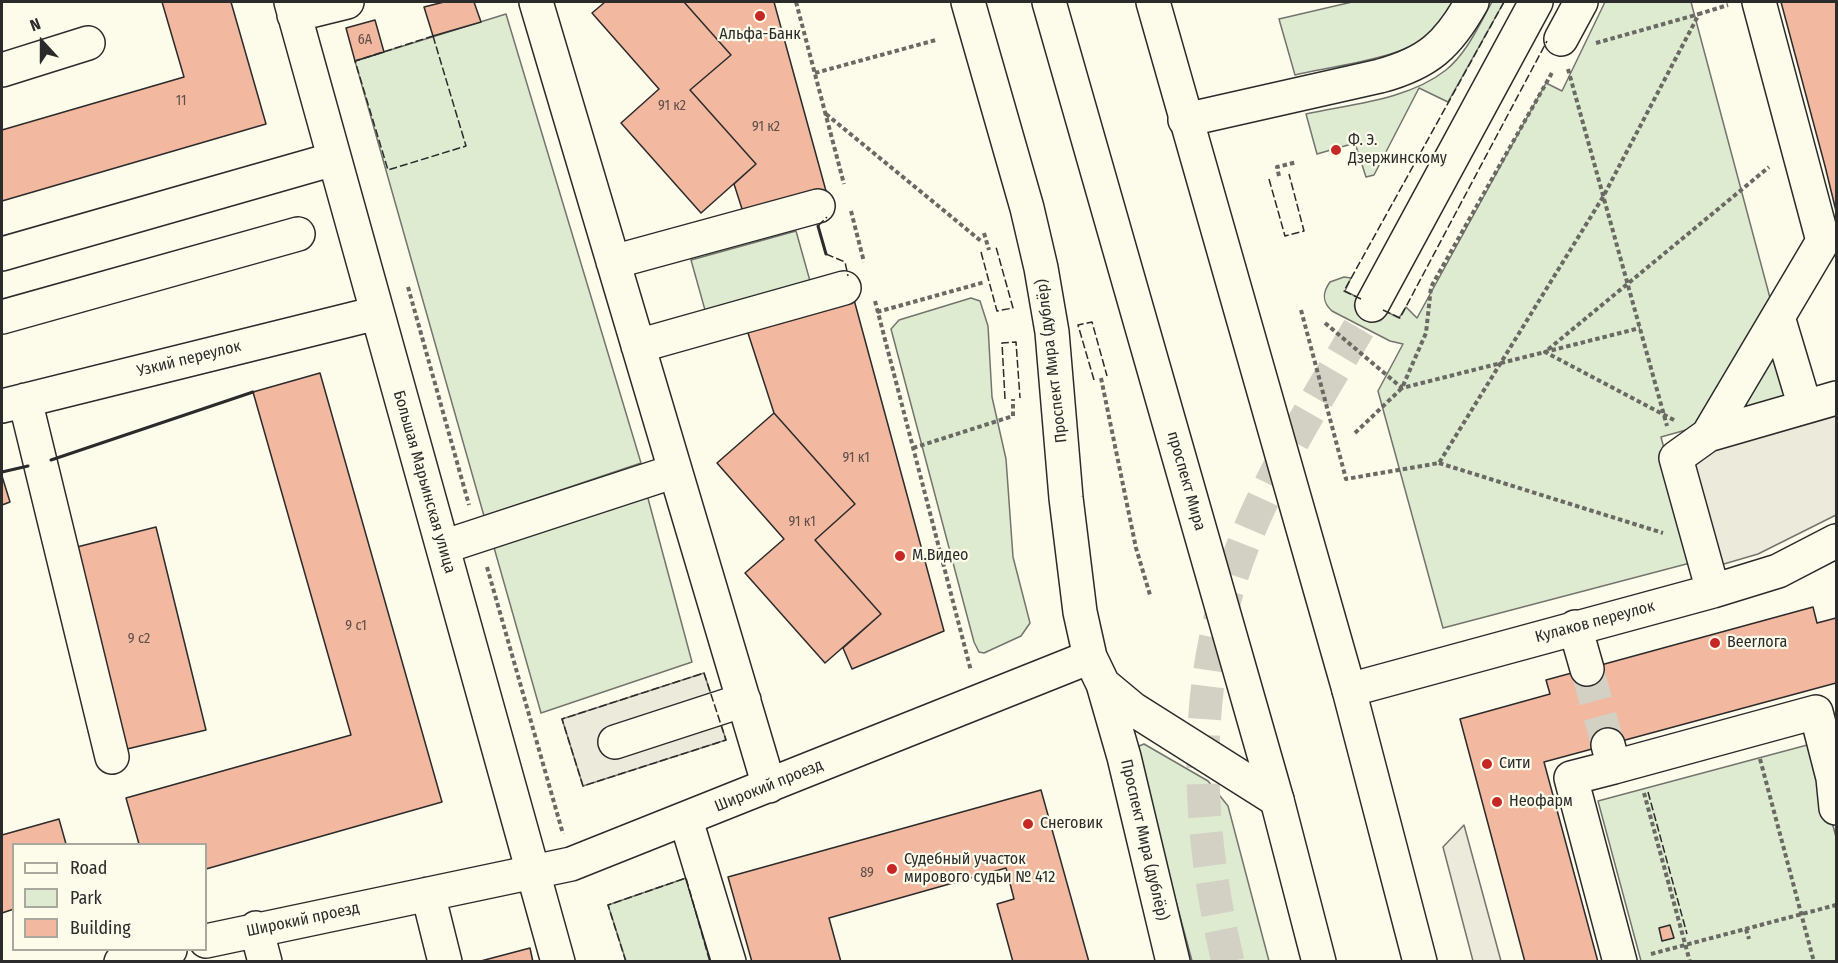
<!DOCTYPE html>
<meta charset="utf-8">
<style>
body{margin:0}
#map{position:relative;width:1838px;height:963px;overflow:hidden;background:#fdfbea;font-family:"Fira Sans Condensed",sans-serif}
canvas{display:block}
.frame{position:absolute;inset:0;border:3px solid #2b2b2b;pointer-events:none}
.legend{position:absolute;left:12px;top:843px;width:195px;height:108px;box-sizing:border-box;background:#fdfbea;border:2px solid #a9a89e;margin:0;padding:8px 10px;list-style:none;font-size:18px;color:#2b2b2b}
.legend li{display:flex;align-items:center;gap:12px;height:30px}
.legend b{width:30px;border:2px solid #a9a89e}
.north{position:absolute;left:12px;top:12px;width:60px;height:60px;-webkit-text-stroke:4px #fdfbea;paint-order:stroke;rotate:339deg;font-size:16px;font-weight:700;line-height:24px;text-align:center;color:#2b2b2b}
.north::after{content:'';display:block;margin:auto;width:21px;height:27px;background:#2b2b2b;clip-path:polygon(50% 0,100% 100%,50% 72%,0 100%)}
</style>
<div id="map">
<canvas width="1838" height="963"></canvas>
<div class="frame"></div>
<ul class="legend">
<li><b style="height:8px;background:#fdfbea"></b>Road</li>
<li><b style="height:16px;background:#deebd1"></b>Park</li>
<li><b style="height:16px;background:#f2b8a0"></b>Building</li>
</ul>
<div class="north">N</div>
</div>
<script>
const context = document.querySelector('canvas').getContext('2d');
context.lineJoin = 'round';
function fillPath(path, color) { context.fillStyle = color; context.fill(path, 'evenodd'); }
function strokePath(path, color, width, dash) { context.strokeStyle = color; context.lineWidth = width; context.lineCap = dash ? 'butt' : 'round'; context.setLineDash(dash || []); context.stroke(path); }
function drawText(font, color, halo, rows, align = 'center') {
  context.font = font + ' "Fira Sans Condensed",sans-serif'; context.lineWidth = 4.5; context.setLineDash([]); context.textBaseline = 'middle'; context.strokeStyle = halo; context.fillStyle = color; for (const [text, x, y, turn = 0] of rows) {
    context.save(); context.translate(x, y); context.rotate((+turn || 0) * Math.PI / 180); context.textAlign = isNaN(turn) ? turn : align; if (halo) context.strokeText(text, 0, 0); context.fillText(text, 0, 0); context.restore();
  }
}
const green = new Path2D(`
 M1352,2H1453C1445,15 1437,28 1424,38C1398,59 1329,67 1295,75L1279,19Z
 M1492,2H1504L1448,102L1419,88L1374,175L1366,177L1355,143L1317,154L1306,114C1351,104 1408,100 1446,70C1467,53 1479,25 1492,2Z
 M1605,2H1691L1797,399L1661,437L1694,562L1443,628L1378,391L1403,344L1390,341L1332,311C1322,302 1322,293 1330,282L1344,277L1351,278L1345,291L1399,318L1406,307L1417,318L1546,83L1562,91Z
 M506,14L641,463L484,516L355,61Z
 M796,231L810,281L705,310L691,260Z
 M971,298L980,301L988,326L992,397L1006,459L1013,557L1030,623L1021,636L984,653L979,652L974,642L891,329L899,320Z
 M646,491L692,662L541,713L493,544Z
 M1144,744L1208,781L1228,806L1269,961H1192L1136,753L1139,746Z
 M1811,744L1836,837V961H1641L1598,801Z
 M686,878L710,961H626L608,905Z`);
const parking = new Path2D(`
 M1836,408V515L1758,554L1717,566L1689,461L1719,441Z
 M704,673L726,740L583,786L562,719Z
 M1464,825L1501,961H1473L1443,847Z`);
const building = new Path2D(`
 M162,2H231L266,124L2,201V130L184,77Z
 M444,2H474L481,22L433,36L424,7Z
 M605,2H684L731,55L690,90L756,164L701,213L621,123L659,89L592,13Z
 M684,2H774L826,191L743,212L734,184L756,164L690,90L731,55Z
 M1781,2H1836V211L1825,166Z
 M375,20L384,52L355,61L346,28Z
 M853,296L944,631L852,669L843,648L881,614L815,540L855,504L774,413L747,330Z
 M320,373L442,802L206,869V844H139L126,798L351,735L253,392Z
 M774,413L855,504L815,540L881,614L825,663L745,573L784,539L717,463Z
 M2,476L10,502L2,505Z
 M156,527L206,730L123,750L73,548Z
 M1813,607L1817,623L1836,618V683L1544,762L1598,962H1525L1460,719L1550,694L1546,680Z
 M1041,790L1089,962H1013L997,904L1014,899L1006,868L829,918L841,962H752L728,877Z
 M59,819L66,844H14V909L2,913V835Z
 M1670,925L1674,938L1662,941L1659,928Z
 M530,948L533,962H477Z`);
const minorTunnel = new Path2D(`
 M1587,669L1608,745
 M1228,962C1191,806 1190,655 1259,508C1291,438 1334,372 1372,305`);
const path = new Path2D(`
 M796,2L844,184
 M1596,43L1699,14
 M1568,69L1667,426
 M815,73L936,40
 M826,114L981,241
 M1279,176L1277,167L1297,162
 M851,211L864,262
 M984,233L989,250
 M408,287L469,505
 M875,301L971,671
 M1301,310L1346,479L1439,463L1603,197L1699,14L1728,5
 M877,312L985,282
 M1325,323L1402,388L1640,328
 M1101,378L1136,548L1150,595
 M1674,420L1545,352L1769,167
 M1355,433L1402,388L1426,333L1431,287L1553,71
 M913,448L1013,416V399
 M1439,463L1663,533
 M487,567L563,834
 M1760,759L1814,962
 M1644,793L1690,962
 M1746,929L1749,939
 M1651,954L1836,905`);
const minor = new Path2D(`
 M291,2L558,962
 M536,2L769,786
 M968,2L1027,208L1041,268L1052,332L1066,498L1080,612L1090,657L1103,684L1133,709L1277,800
 M294,15L347,2
 M1561,39L1581,2
 M2,70L88,43
 M1185,120L1380,76C1428,63 1448,45 1472,2
 M2,254L334,159
 M613,262L818,206
 M1372,305L1536,2
 M2,317L298,234
 M1778,317L1805,407
 M638,346L844,288
 M25,400L112,757
 M2,406L377,313
 M1708,435L1836,398
 M443,547L675,471
 M1713,591L1676,458L1708,435L1823,241L1759,2
 M1575,627L1587,669
 M1103,684L1124,757L1173,962
 M1349,690L1713,591L1778,571L1836,541
 M615,742L744,700
 M1608,745L1614,767L1571,778L1620,962
 M1614,767L1816,712L1833,778L1836,808
 M686,820L729,962
 M428,894L445,962
 M256,928L265,962
 M206,941L571,864L1090,657
 M121,962L170,950`);
const major = new Path2D(`
 M1049,2L1277,800L1319,962
 M1153,2L1349,690L1420,962`);
const fence = new Path2D(`
 M433,36L466,146L388,170L355,61Z
 M1269,179L1285,236L1304,231L1289,174
 M818,226L827,217
 M981,252L997,311L1013,308L996,247
 M826,254L845,262L848,276
 M1361,299L1344,291L1504,2
 M1383,310L1400,318L1547,41
 M1094,380L1078,325L1092,322L1107,376
 M1005,399L1002,343L1016,342L1020,398
 M704,673L726,740L583,786L562,719Z
 M1648,792L1687,934
 M626,962L608,905L686,878L710,962`);
const wall = new Path2D(`
 M818,226L826,254
 M51,460L253,392
 M2,472L28,466`);
const markers = [
 [760,16,6,"#c62828"],
 [1336,150,6,"#c62828"],
 [900,556,6,"#c62828"],
 [1715,643,6,"#c62828"],
 [1487,764,6,"#c62828"],
 [1497,802,6,"#c62828"],
 [1028,824,6,"#c62828"],
 [892,869,6,"#c62828"]
];
const numberNames = [
 ["6А",365,40],
 ["11",181,101],
 ["91 к2",672,106],
 ["91 к2",766,127],
 ["91 к1",856,458],
 ["91 к1",802,522],
 ["9 с1",356,626],
 ["9 с2",139,639],
 ["89",867,873]
];
const poiNames = [
 ["Альфа-Банк",760,35,"center"],
 ["Ф. Э.",1348,141],
 ["Дзержинскому",1348,159],
 ["М.Видео",912,556],
 ["Beerлога",1727,643],
 ["Сити",1499,764],
 ["Неофарм",1509,802],
 ["Снеговик",1040,824],
 ["Судебный участок",904,860],
 ["мирового судьи № 412",904,878]
];
const streetNames = [
 ["Узкий переулок",189,359,-14],
 ["Проспект Мира (дублёр)",1052,361,-97],
 ["проспект Мира",1186,481,74],
 ["Большая Марьинская улица",424,482,74],
 ["Кулаков переулок",1595,622,-15],
 ["Широкий проезд",769,786,-22],
 ["Проспект Мира (дублёр)",1144,840,77],
 ["Широкий проезд",303,920,-12]
];
fillPath(green, '#deebd1');
strokePath(green, '#74746e', 1.5);
fillPath(parking, '#eceadb');
strokePath(parking, '#74746e', 1.5);
fillPath(building, '#f2b8a0');
strokePath(building, '#2b2b2b', 1.5);
strokePath(minorTunnel, '#d3d1c4', 33, [33, 16]);
strokePath(minor, '#2b2b2b', 36);
strokePath(major, '#2b2b2b', 36);
strokePath(path, '#6a6964', 4, [4.5, 3]);
strokePath(minor, '#fdfbea', 33);
strokePath(major, '#fdfbea', 33);
strokePath(fence, '#2b2b2b', 1.5, [8, 3]);
strokePath(wall, '#2b2b2b', 3);
for (const [x, y, r, color] of markers) { const dot = new Path2D(); dot.arc(x, y, r, 0, 2 * Math.PI); context.fillStyle = color; context.fill(dot); strokePath(dot, '#fdfbea', 2); }
drawText('14px', '#5d4e48', null, numberNames);
drawText('16px', '#2b2b2b', '#fdfbea', poiNames, 'left');
drawText('16px', '#2b2b2b', '#fdfbea', streetNames);
</script>
